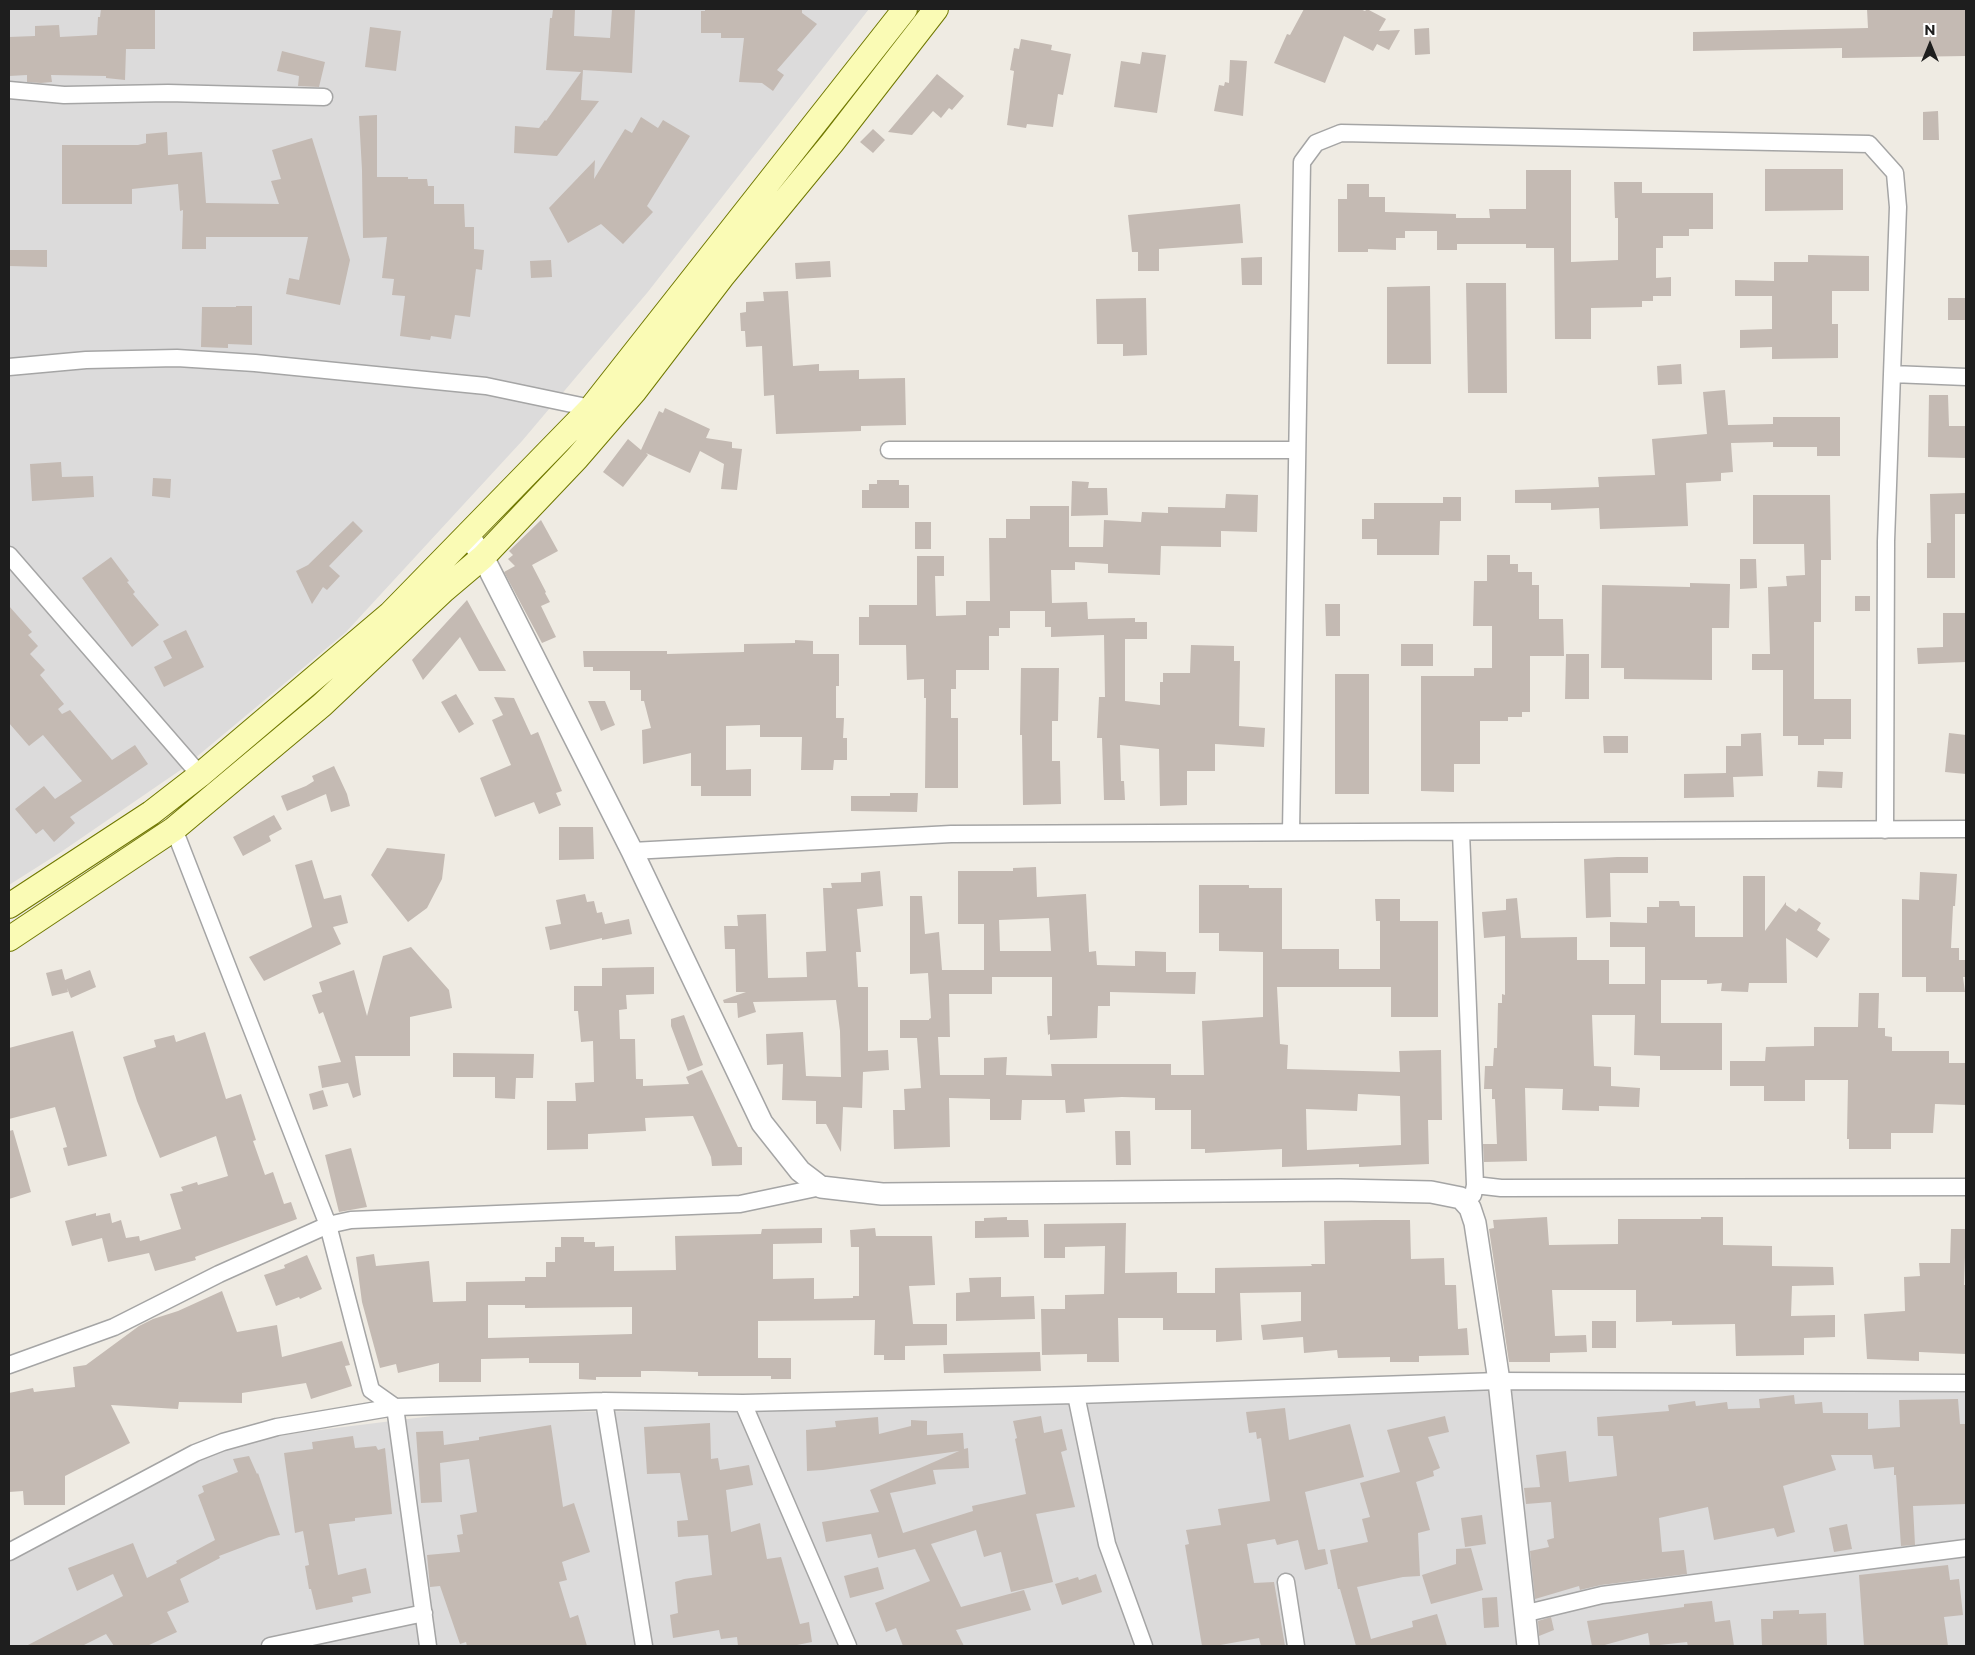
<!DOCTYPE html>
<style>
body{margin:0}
#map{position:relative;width:1975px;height:1655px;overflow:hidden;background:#efebe3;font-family:Montserrat,sans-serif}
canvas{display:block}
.frame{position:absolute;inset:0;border:10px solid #1e1e1e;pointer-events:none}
.north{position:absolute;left:1905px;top:20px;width:50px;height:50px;-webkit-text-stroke:4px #fff;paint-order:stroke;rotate:0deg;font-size:14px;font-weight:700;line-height:20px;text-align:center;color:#1e1e1e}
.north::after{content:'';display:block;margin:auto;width:18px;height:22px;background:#1e1e1e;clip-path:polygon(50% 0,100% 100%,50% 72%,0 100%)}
</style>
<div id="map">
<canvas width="1975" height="1655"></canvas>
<div class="frame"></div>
<div class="north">N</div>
</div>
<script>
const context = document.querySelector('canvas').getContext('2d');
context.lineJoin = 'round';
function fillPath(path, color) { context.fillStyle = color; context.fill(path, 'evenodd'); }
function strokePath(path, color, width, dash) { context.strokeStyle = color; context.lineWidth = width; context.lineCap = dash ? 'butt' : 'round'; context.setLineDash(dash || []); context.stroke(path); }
const residential = new Path2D(`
 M9,9H869L647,293L522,441L346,632L182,769L61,852L9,885Z
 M1499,1388L1966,1389V1646H9V1554L200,1449L311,1431L465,1412L701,1411Z`);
const building = new Path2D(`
 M101,9H155V49H126L125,80L106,78V76L51,75L52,82L41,83L27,82V75L9,76V37L35,36V26L59,25L60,37L97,35L98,17H100Z
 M553,9H575L574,36L610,38L612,9H635L632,73L583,70L581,100L599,101L557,156L514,153L515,126L539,128L545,120L546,121L581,72L546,70L550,18H552Z
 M705,9H802V13L817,24L777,70L784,75L773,91L762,83L739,82L744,38H721V33H701V11H705Z
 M1304,9H1360L1365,11L1367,9L1386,19L1379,31L1400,30L1389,50L1377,44L1373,51L1344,36L1325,83L1274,63L1287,34L1290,35Z
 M1867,9H1966V56L1842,58V48L1693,51V32L1868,28Z
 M370,27L401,31L396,71L365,67Z
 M1429,28L1430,54L1415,55L1414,29Z
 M1021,39L1052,45L1051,50L1071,54L1063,95L1058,94L1053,127L1027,124L1026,128L1007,125L1014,71L1010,70L1014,48L1019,49Z
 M282,51L325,62L319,87L298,86L299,76L277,71Z
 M1142,52L1166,55L1157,113L1114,107L1121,61L1140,64Z
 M1230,60L1247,61L1243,116L1214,111L1219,85L1224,86L1225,82L1229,83Z
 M937,74L964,96L952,110L949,108L941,118L933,111L912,135L888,132Z
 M1938,111L1939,140H1923V112Z
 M377,115V177H408V179H427L428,186H434V204H464L465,227H474V249L484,250L482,270L476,269L470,317L455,315L451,339L431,336L430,340L400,336L405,296L392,295L394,279L382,278L387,237L363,238L362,170L359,116Z
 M641,117L658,128L663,120L690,136L647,206L653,212L623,244L601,224L568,243L549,208L595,160L594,179L625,129L632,133Z
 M873,129L885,140L873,153L860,142Z
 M167,132L168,155L202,152L206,203L279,204L271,181L281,179L272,150L312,138L350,260L340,305L286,294L289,278L299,280L308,237H206V249H182L183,210L180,211L178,184L132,189V204H62V145H138L146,143V134Z
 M1765,169H1843V210L1765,211Z
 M1526,170H1571V262L1618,260V218H1615L1614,182H1642V193H1713V229H1689V236H1663V248H1656V278L1671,277V296H1653V301H1642V307L1591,308V339H1555L1554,248H1526V244H1457V250H1437V231H1405V238H1396V250L1368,249V252H1338V199H1347V184H1369V197H1385V212L1456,214V218H1490L1489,209H1526Z
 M1240,204L1243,243L1159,249V271H1138V252H1132L1128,215Z
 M9,250H47V267L9,266Z
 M1808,255L1869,256V291H1832V324H1838V358L1772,359V347L1740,348V330L1772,329V296H1735V280L1774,281V262H1808Z
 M1262,257V285H1242L1241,258Z
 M551,260L552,277L531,278L530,261Z
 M830,261L831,277L796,279L795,263Z
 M1466,283H1506L1507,393H1468Z
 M1430,286L1431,364H1387V287Z
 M788,291L793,366L819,364V371L859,370V379L905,378L906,425L861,426V431L776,434L774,395L764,396L762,346L746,347L745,331H741L740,313L746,312V302L764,301L763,292Z
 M1146,298L1147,355L1123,356V344H1097L1096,299Z
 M1948,298H1966V320H1948Z
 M236,306H252V345L228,344V348L201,347L202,307H236Z
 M1681,364L1682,384L1658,385L1657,366Z
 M1725,390L1728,425L1773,424V417H1840V456H1817V447H1773V442L1731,443L1733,472L1721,473V481L1686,483L1688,526L1600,529L1599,508L1551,510V503H1515V490L1599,487L1598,477L1655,475L1652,439L1707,434L1703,392Z
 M1929,395H1948L1949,426H1966V458L1928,457Z
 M665,408L710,429L706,438L732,442V448L742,449L737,490L721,489L724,464L700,451L690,473L646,453L648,455L623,487L603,472L628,439L641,450L659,411L663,413Z
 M61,462L62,477L93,476L94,497L32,501L30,464Z
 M153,478L171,479L170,498L152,496Z
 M877,480H899V485H909V508H862V490H869V484H877Z
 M1072,481L1089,482L1088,488H1107L1108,515L1071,516Z
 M1966,493V514H1955V578H1927V543H1931L1930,494Z
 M1226,494L1258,495L1257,532L1221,531V547L1161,546L1160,575L1108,573V564L1075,562V570H1051L1052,603L1087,602L1088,619L1135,618V622H1147V639H1125V701L1160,705V682H1163V673H1190L1191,645L1234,646V661H1240L1239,726L1265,728L1264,747L1215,744V771H1187V805L1160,806L1159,749L1120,745L1121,781H1124L1125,800H1104L1102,738H1097L1099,697H1105L1104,635L1051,637V627H1045V611H1010V628H999V636H989V670H956V689H951V718H958V788H925L926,698H924V679L907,680L906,645H859V617H869V605H917V556H944V576H935L936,616L966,615V601H990L989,538H1006V519H1030V506H1069V547H1103L1104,520L1141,522L1142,512L1168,513V507L1225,508Z
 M1753,495H1830L1831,560H1821V622H1814V699H1851V739H1824V745H1798V736H1783V670H1752V654H1770L1768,587L1787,586L1786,576L1805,575L1804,544H1753Z
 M1443,497H1461V521H1440L1439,555H1377V539H1362V519H1374V503H1443Z
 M541,520L558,551L532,565L546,592L545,593L550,602L541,606L556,637L542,643L504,572L515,566L508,559L513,555L509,551Z
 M353,521L363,531L329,566L340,576L327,590L323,587L312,604L296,571L308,565Z
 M915,522H931V549H915Z
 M1487,555H1510V564H1518V572H1532V585H1539V619H1563L1564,656H1530V712H1522V717H1508V721H1480V764H1454V792L1421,791V676H1474V668H1492V626H1473L1474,581H1487Z
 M111,557L129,581L127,582L135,592L133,594L159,625L132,647L82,578Z
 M1740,559H1756L1757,588L1740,589Z
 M1690,583L1730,584L1729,628H1712V680L1624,679V668H1601L1602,585L1690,587Z
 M1855,596H1870V611H1855Z
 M467,600L506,671H479L460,637L423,680L412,660Z
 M1325,604H1340V636H1326Z
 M9,606L32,632L28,635L38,646L30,654L45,670L40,675L64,704L58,709L62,714L70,710L112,760L135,745L148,764L70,817L75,823L54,842L43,829L36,834L15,809L44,786L55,799L82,781L43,735L29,746L9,723Z
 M1943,613H1966V662L1918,664L1917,648L1943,647Z
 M186,630L204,667L164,687L154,667L172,658L163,641Z
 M795,640L813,641V654H839V686H836V718H844L843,738H847V760H834L833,770H801L802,737H760V725L726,726V770L751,769V796H701V786H691V753L643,764L642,730L651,728L644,701H641V690H630V671H593V667H584L583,651H667V654L744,652V644L795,643Z
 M1401,644H1433V666H1401Z
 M1566,654H1589V699H1565Z
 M1021,668H1059L1058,721H1052V761H1060L1061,804L1023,805L1022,735H1020Z
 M1335,674H1369V794H1335Z
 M456,694L474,724L459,733L441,702Z
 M494,697L514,698L531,735L538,732L562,791L556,793L561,805L539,814L534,802L495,817L480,778L511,765L492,720L503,715Z
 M588,701H605L615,725L601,731Z
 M1761,733L1763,776L1733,777L1734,797L1684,798V774L1726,773V746H1741V734Z
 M1949,733L1966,735V774L1945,772Z
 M1603,736H1628V753H1604Z
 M334,766L347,794L350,806L331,812L326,794L287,811L281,796L306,786L314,781L312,776Z
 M1818,771L1843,772L1842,788L1817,787Z
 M890,793H918L917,812L851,811V796H890Z
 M274,815L282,829L269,836L271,841L243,856L233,837Z
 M559,827H593L594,859L559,860Z
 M387,848L445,854L442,879L427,908L408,922L371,875Z
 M1617,857H1648V873H1610L1611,917L1586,918L1584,859Z
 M312,860L324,899L341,895L348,923L333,927L341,944L264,981L249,957L312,927L295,865Z
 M1036,867L1037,897L1086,894L1089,952L1096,951L1097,965L1135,966V951L1166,952V972H1196L1195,994L1110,992V1006H1098L1097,1038L1050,1040V1034L1048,1035L1047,1016H1052V977H992V994H949L950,1037H938L940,1075H984V1058L1007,1057L1006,1075L1052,1076L1051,1064H1171V1075H1204L1202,1021L1263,1017V952L1219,951V933H1199V885H1249V888H1282V949H1339V969H1380V921H1376L1375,899H1400V921H1438V1017H1391V987H1277L1280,1044L1288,1045L1287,1069L1400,1072L1399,1051L1441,1050L1442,1120H1428L1429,1164L1359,1167V1164L1282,1167V1149L1205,1153V1149H1191V1110H1155V1098L1122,1097L1084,1099L1085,1112L1066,1113L1065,1100H1022L1021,1120H990V1099L949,1098L950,1147L894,1149L893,1110H905L904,1089L921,1088L917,1038H900V1020H929V1019L931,1018L928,973L910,974V896H922L925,934L939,932L942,970H984V924H958V871H1013V868ZM1049,918L1051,951H1000L999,920ZM1358,1094L1400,1096L1401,1145L1307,1150L1306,1109L1357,1111Z
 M880,871L883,906L857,909L861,952H856L858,987H868V1051L888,1050L889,1070L863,1072L862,1108L843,1107L841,1152L826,1124H816V1101L782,1100L783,1064L767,1065L766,1034L803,1032L806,1076L841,1077L840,1031L836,1000L753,1002L756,1012L738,1018L737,1003H724L723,1000L746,992H736L735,949H725L724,926H738L737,915L766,914L768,978L807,977L806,952L826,951L823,888H832L831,883L861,882V873Z
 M1920,872L1957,874L1955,906H1953L1951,948H1959V960H1966V977H1963L1965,992H1926V977H1902V899L1919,900Z
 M1743,876H1765V931L1786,902V905L1796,912L1799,908L1821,923L1817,930L1830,939L1817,958L1786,938L1787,983H1749L1748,992L1721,991L1722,983L1707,984V980H1661V1023H1722V1070H1660V1056L1634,1055L1635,1015H1592L1594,1066L1611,1067V1086L1640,1088L1639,1107L1599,1106V1111L1562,1110L1563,1089L1525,1088L1527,1161L1484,1162L1483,1144H1497L1495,1099H1492V1089H1484L1485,1066H1493L1494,1048H1497L1498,1003H1502V994L1505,995V936L1484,938L1482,912L1506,910V899L1517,898L1521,938L1577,937V960H1609V984H1645V947H1610V922L1647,923V907H1659V901H1679L1680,906H1695V937H1743Z
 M585,894L587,902L594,901L597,913L602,912L605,924L629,919L632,934L602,940V938L550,950L545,927L561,924L556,900Z
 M411,947L449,990L452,1008L410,1017V1056H355L361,1095L353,1098L348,1083L322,1088L318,1066L341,1062L323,1012L319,1014L312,995L322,992L319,982L354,970L367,1016L383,956Z
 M654,967V994L626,995L627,1009L619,1010L620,1039H635L636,1079H643V1086L689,1084L686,1077L702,1070L738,1147H742V1165L712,1166L711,1157L693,1116L645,1118L646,1131L588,1134V1149L547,1150V1101H576L575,1083L594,1082L593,1041L581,1042L578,1011H574V986H602V968Z
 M62,969L65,980L90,970L96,987L71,998L67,988L68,992L52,996L46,973Z
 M1859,993H1879L1878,1028H1885V1036L1892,1037V1051H1949V1063H1966V1105L1935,1104L1933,1133H1891V1149H1849V1139H1847L1848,1080H1805V1101H1764V1086H1730V1061H1765L1766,1047L1814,1046V1027H1858Z
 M684,1015L703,1065L688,1071L671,1026V1019Z
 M73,1031L107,1156L68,1166L63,1148L67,1147L55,1107L9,1119V1048Z
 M205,1032L226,1099L241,1094L256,1140L253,1141L265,1175L273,1172L284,1204L291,1202L297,1219L195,1257L196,1260L155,1271L149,1253L108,1262L102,1238L72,1246L65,1221L96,1213V1216L110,1213L112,1223L121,1220L126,1238L139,1236L140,1241L181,1229L170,1194L183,1191L181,1187L197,1182L198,1185L228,1176L216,1136L160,1158L137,1101L123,1057L156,1047L154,1040L174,1035L176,1042Z
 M453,1053L534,1054L533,1078H516L515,1099L495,1098V1077H453Z
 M323,1090L328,1106L313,1110L309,1094Z
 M13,1130L31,1192L9,1199V1131Z
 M1115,1131H1130L1131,1165H1116Z
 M351,1148L367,1207L339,1212L325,1155Z
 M1007,1217V1220H1028L1029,1237L975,1238V1221H984V1218Z
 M1547,1217L1549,1245L1618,1244V1219H1701V1217H1723V1245L1772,1246V1266L1833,1267L1834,1285L1792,1286L1791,1316L1835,1315V1337L1804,1338V1355L1736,1356L1735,1324L1672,1325V1321L1636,1322V1290H1552L1555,1336L1586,1335L1587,1352L1550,1353V1362H1509L1489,1229L1494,1228L1493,1220Z
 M1375,1220H1410L1411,1259L1444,1258L1445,1285H1456L1458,1329L1467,1328L1469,1355L1419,1356V1362H1390V1357L1338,1358L1337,1350L1304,1353L1303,1337L1263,1340L1261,1325L1301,1321V1292L1240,1293L1242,1340L1216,1342V1330H1163V1318H1118L1119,1362H1087V1354L1042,1355L1041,1309H1065V1295L1104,1294L1105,1246L1065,1247V1258H1044V1224L1126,1223L1125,1273L1177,1272V1293H1215V1268L1312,1266L1311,1264H1325L1324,1221Z
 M822,1228V1243L773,1244V1279L814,1278V1299L853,1298V1296H859V1247H851L850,1230L875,1228L876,1236H932L935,1285L909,1286L913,1324H947V1345L905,1346V1360H884V1355H874L875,1320L758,1321V1358H791V1379H771V1376H698V1372L656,1371H641V1377H596V1380L579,1379V1363H529V1358L481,1359V1382H439V1363L398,1373L396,1364L380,1368L362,1302L356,1257L374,1254L376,1266L429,1261L433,1302L466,1301V1282L525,1281V1277H546V1262H555V1247H561V1237H584V1242H595V1247L614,1246V1271L676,1270L675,1236L761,1234L762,1229ZM488,1305H525V1308L632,1307V1334L488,1338Z
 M1951,1229H1966L1964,1285H1966V1354L1919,1352V1361L1867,1359L1864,1314L1905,1311L1904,1277L1920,1276L1919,1263H1950Z
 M307,1255L322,1289L300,1299L299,1297L276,1306L264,1275L285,1268L284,1265Z
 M1001,1277V1297L1034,1296L1035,1319L956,1321V1293L970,1292L969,1278Z
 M222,1291L237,1332L277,1325L282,1357L342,1341L350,1365L345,1366L352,1386L311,1399L306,1383L242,1393V1403L179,1402L178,1409L111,1405L130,1443L65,1476V1505H24L23,1491L9,1492V1393L33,1388L34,1392L75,1387L73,1367L86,1365L139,1326L153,1319L178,1311Z
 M1592,1321H1616V1348H1592Z
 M1040,1352L1041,1371L944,1373L943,1354Z
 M1794,1395L1795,1404L1822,1402L1823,1413H1868V1429L1900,1427L1899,1400L1958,1399L1960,1424H1966V1504L1913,1506L1915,1545L1901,1546L1896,1475H1894V1467L1874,1469L1872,1455H1831L1836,1470L1783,1486L1795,1532L1777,1537L1774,1528L1714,1540L1708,1507L1659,1518L1662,1552L1684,1550L1687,1574L1601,1585L1580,1590L1579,1586L1535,1599L1530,1551L1549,1547L1547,1540L1554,1538L1551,1502L1526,1504L1524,1488L1540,1487L1536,1455L1566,1451L1569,1482L1617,1476L1613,1436H1598L1597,1417L1669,1411L1668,1405L1695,1401L1696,1406L1727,1402L1728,1409L1760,1408L1759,1399Z
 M1285,1408L1289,1440L1350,1424L1364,1477L1305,1492L1318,1550L1325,1549L1328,1564L1305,1570L1298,1540L1277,1545L1275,1539L1247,1544L1254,1583L1274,1582L1285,1646H1261L1259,1638L1215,1646H1202L1185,1545L1189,1544L1186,1530L1221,1525L1218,1509L1270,1501L1261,1438L1257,1439L1256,1432L1249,1433L1246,1412Z
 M1041,1416L1044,1433L1062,1429L1067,1450L1061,1452L1075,1507L1036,1514L1053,1582L1011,1592L1001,1552L984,1557L976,1530L931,1544L961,1607L1024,1590L1031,1610L956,1630L964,1646H903L896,1628L886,1632L875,1603L930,1581L915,1549L878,1558L871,1534L826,1542L822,1522L879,1512L870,1490L959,1451L823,1470L807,1471L806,1430L836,1427L835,1421L878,1417L879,1434L911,1426V1420L927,1421V1435L963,1433L964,1449L968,1448L969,1468L933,1470L936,1484L890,1493L903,1533L973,1511L972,1506L1026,1494L1015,1439L1017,1438L1013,1421Z
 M1445,1416L1449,1432L1428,1437L1440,1468L1433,1471L1434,1476L1416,1482L1430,1530L1418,1533L1420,1576L1403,1577L1357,1587L1371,1639L1413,1627L1412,1621L1437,1614L1447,1646H1356L1340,1589H1338L1330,1550L1368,1542L1362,1519L1370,1517L1360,1483L1400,1472L1387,1430Z
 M710,1423L711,1459L718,1458L720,1470L749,1465L753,1485L726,1490L731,1532L760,1523L767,1559L781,1557L800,1624L809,1622L812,1642L792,1646H738L737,1637L721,1639L719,1630L673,1638L670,1615L678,1613L675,1582L684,1579L712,1575L708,1535L678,1537L677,1521L688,1520L680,1473L647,1474L644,1427Z
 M551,1425L563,1507L574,1503L590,1552L562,1562L567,1580L559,1582L570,1618L578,1615L587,1646H467L466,1642L460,1644L440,1586L430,1587L427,1555L460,1552L457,1535L463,1534L460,1515L477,1512L469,1459L440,1463L442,1502L421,1503L416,1432L443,1431L444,1445L479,1440V1437Z
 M353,1436L355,1448L376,1446L378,1450L385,1448L392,1514L355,1518V1521L329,1524L338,1575L366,1568L371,1593L352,1597L353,1602L316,1610L311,1589H309L305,1566L309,1565L303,1531L295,1533L284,1453L313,1449L312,1442Z
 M249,1456L257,1474L258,1473L280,1535L269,1537L219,1556L220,1558L180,1579L189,1602L167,1612L177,1632L147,1646H114L106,1634L82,1646H26L123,1596L113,1574L77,1591L68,1568L133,1543L147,1578L177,1563L176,1561L215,1540L198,1495L204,1492L202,1486L238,1472L233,1459Z
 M1482,1515L1486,1544L1465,1547L1461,1518Z
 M1847,1524L1852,1549L1834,1552L1829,1528Z
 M1471,1548L1483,1590L1431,1604L1422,1575L1456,1564V1549Z
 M1948,1565L1950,1580L1959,1579L1963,1615L1944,1617L1948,1646H1864L1859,1575Z
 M878,1567L884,1589L850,1598L844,1576Z
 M1096,1574L1102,1592L1062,1605L1055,1584L1078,1577L1079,1580Z
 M1497,1597L1499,1627L1484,1628L1482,1598Z
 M1712,1601L1715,1622L1730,1620L1734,1646H1688L1687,1642L1650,1646L1648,1633L1601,1646H1592L1587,1621L1684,1607V1604Z
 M1799,1610V1614L1826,1613L1827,1646H1762L1761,1619H1773V1611Z
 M1551,1617L1554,1630L1539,1636L1538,1621Z`);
const minor = new Path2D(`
 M9,90L64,95L168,93L324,97
 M9,367L86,360L177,358L255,363L486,386L591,408
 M1892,374L1966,377
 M889,450H1297
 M9,555L200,775
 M174,829L328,1225L371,1390L395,1407L428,1646
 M1291,832L1302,162L1316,143L1341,133L1869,144L1895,173L1898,207L1886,541L1885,830
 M1461,832L1475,1185L1473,1195
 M632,851L951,834L1966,829
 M1475,1185L1501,1188L1966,1187
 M9,1365L114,1327L219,1274L328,1225L351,1220L740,1204L821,1187
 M1076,1395L1107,1544L1144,1646
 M604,1401L644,1646
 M743,1403L848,1646
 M9,1552L195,1453L223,1442L277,1427L395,1407L604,1401L743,1403L1076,1395L1499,1381L1966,1383
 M1286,1582L1296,1646
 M1523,1614L1602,1595L1966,1548
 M270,1646L424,1613`);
const tertiary = new Path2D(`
 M468,535L483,557L632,851L762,1123L800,1171L821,1187L882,1194L1340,1190L1431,1192L1461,1198L1470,1208L1475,1223L1499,1381L1528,1646`);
const secondary = new Path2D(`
 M9,906L151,813L200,775L390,614L591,408L905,9
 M9,939L174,829L322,705L444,590L483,557L577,458L634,392L722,277L832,143L936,9`);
fillPath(residential, '#dcdbdb');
fillPath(building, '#c4bab3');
strokePath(minor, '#a5a5a5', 19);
strokePath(tertiary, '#a5a5a5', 24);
strokePath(secondary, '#707801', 26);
strokePath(minor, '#fff', 16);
strokePath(tertiary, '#fff', 21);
strokePath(secondary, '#fafbb5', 24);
</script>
